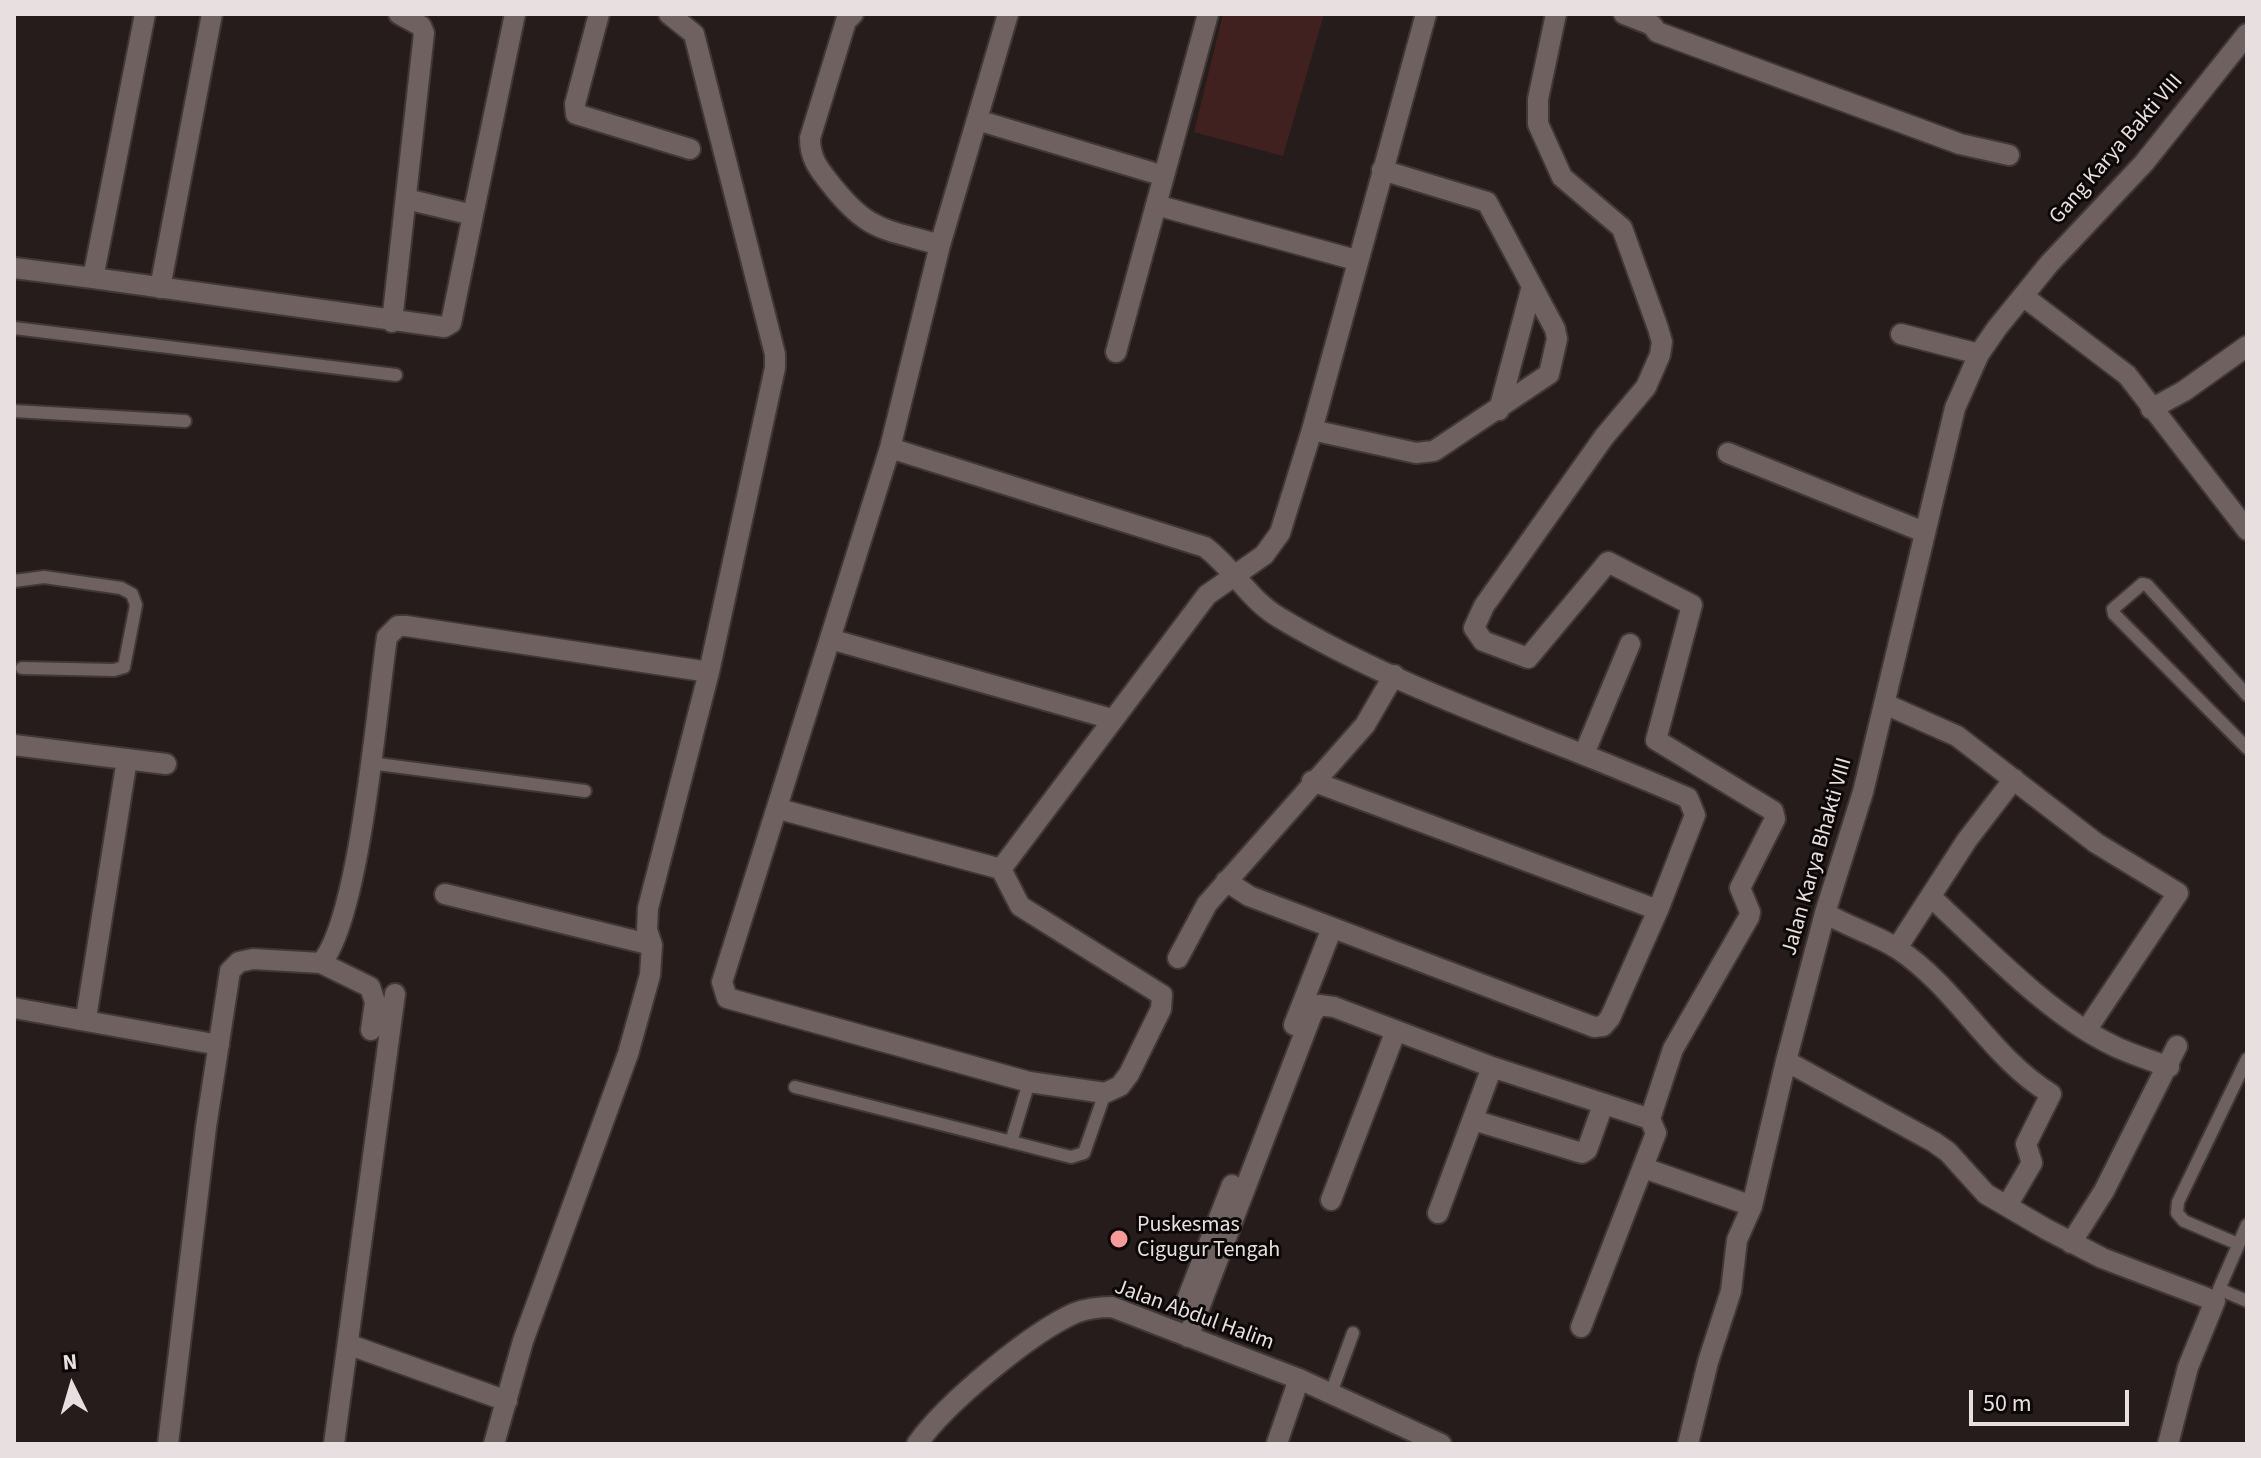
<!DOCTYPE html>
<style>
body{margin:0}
#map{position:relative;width:2261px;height:1458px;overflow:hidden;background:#271c1c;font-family:"Source Sans 3",sans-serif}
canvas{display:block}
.frame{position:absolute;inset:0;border:16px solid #e8e0e0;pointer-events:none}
.north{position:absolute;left:32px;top:1346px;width:80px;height:80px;-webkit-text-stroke:6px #0d0808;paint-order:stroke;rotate:355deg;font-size:22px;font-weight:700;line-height:32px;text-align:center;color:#e8e0e0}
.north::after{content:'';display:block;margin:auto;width:28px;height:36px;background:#e8e0e0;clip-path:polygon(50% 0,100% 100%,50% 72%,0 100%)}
.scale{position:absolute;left:1969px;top:1390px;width:160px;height:36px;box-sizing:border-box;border:4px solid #e8e0e0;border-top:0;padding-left:10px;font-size:24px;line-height:28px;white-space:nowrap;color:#e8e0e0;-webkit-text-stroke:6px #0d0808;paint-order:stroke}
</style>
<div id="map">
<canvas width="2261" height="1458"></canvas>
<div class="frame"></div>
<div class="north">N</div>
<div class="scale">50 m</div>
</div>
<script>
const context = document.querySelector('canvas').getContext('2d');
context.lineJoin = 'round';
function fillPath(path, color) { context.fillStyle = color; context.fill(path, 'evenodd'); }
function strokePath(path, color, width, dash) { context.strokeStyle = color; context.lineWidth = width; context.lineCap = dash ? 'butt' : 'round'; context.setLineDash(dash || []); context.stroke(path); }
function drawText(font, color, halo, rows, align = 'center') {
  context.font = font + ' "Source Sans 3",sans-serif'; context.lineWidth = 6; context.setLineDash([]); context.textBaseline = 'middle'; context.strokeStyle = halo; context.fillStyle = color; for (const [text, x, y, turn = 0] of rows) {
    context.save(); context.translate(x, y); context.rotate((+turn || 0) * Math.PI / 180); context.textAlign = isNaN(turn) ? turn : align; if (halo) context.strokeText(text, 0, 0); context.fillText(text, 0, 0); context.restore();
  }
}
const green = new Path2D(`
 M1223,14H1324L1283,156L1194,132Z`);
const lane = new Path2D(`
 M14,328L396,375
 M14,411L185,421
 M14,581L44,577L121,588L132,594L136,605L124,667L114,670L22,668
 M2247,695L2147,585L2142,584L2113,609L2114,614L2247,748
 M370,763L585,791
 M795,1087L1071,1157L1084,1153L1105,1093
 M1011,1142L1029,1082
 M2247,1225L2219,1289L2247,1301
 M2238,1244L2184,1221L2177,1213L2178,1202L2247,1059
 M1331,1393L1353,1333`);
const street = new Path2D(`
 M599,14L575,104L576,114L690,149
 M853,14L846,21L810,138C810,157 817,167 829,182C868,232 882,228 940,245
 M1008,14L940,245L890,448L722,982L727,998L1029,1082L1105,1093L1120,1086L1129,1074L1161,1009L1162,995L1020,906L1001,869L1207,595L1264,555L1280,533L1312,430L1426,14
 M1556,14L1538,99V124L1562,177L1622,228L1658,328L1662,342L1660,355L1646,387L1604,437L1484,606L1474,628L1483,641L1528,658L1608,562L1692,605L1656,740L1773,811L1775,819L1740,888L1750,912L1749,917L1673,1049L1650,1119L1656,1133L1581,1327
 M1624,14L1652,25L1657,32L1960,144L2009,155
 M977,120L1164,176
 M406,199L473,215L515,14
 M1156,205L1356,260
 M14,268L93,278L145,14
 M93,278L444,327L451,323L473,215
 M160,288L212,14
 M2023,296L2127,375L2247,530
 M392,322L424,33L421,26L399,14
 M1901,334L1979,354
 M1116,352L1208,14
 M2151,409L2184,391L2247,346
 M1499,410L1532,286
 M1312,430L1416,453L1434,451L1549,374L1557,339L1555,329L1487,202L1382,170
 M890,448L1205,547C1233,568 1249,600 1280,618C1407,694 1553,738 1688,798L1695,815L1658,910L1610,1018L1603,1026L1594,1027L1249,896L1226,881
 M1728,453L1924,532
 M830,639L1112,719
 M1885,704L1957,736L2096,843L2178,893L2087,1029
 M14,745L166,764
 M1584,754L1630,644
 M1312,781L1658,910
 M779,809L1001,869
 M445,894L652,945
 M1931,897C1983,945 2049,1015 2112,1045C2130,1054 2150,1060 2169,1067
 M1825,913C1848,927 1877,935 1898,949C1957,988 1991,1058 2051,1094L2026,1144L2032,1163L2008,1204
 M1897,948L1967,840L2014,779
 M1178,958L1207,904L1365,725L1394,675
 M321,963C360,919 377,704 387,637L398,626H406L709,672
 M14,1008L219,1045
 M86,1018L127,759
 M1294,1025L1332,928
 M1786,1061L1934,1142L1948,1152L1986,1194L2046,1229L2102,1258L2215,1301L2188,1367L2168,1444
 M1473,1120L1582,1153L1587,1150L1603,1105
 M1644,1168L1752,1206
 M1331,1200L1395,1033
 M1438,1213L1492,1067
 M2071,1243L2104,1191L2177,1046
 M1183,1310L1232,1185
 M1188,1337L1312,1014L1319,1005L1334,1007L1492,1067L1650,1119
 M350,1345L507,1401
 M1277,1443L1299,1379
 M168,1444L206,1127L230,971L239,962L253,959L321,963L370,987L375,1002L371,1030
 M334,1444L395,994
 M494,1444L523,1341L628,1054L650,975L652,945L647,930L648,908L709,672L775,368V354L694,34L669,14
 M1688,1444L1708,1362L1731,1291L1737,1240L1752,1206L1786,1061L1825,913L1863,792L1955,408L1979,354L1997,328L2049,264L2144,163L2247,34`);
const secondary = new Path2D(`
 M917,1444C945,1404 1030,1333 1075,1313C1088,1308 1098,1307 1112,1307L1299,1379L1441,1444`);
const markers = [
 [1119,1239,10,"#f59b99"]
];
const streetNames = [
 ["Gang Karya Bakti VIII",2117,150,-49],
 ["Jalan Karya Bhakti VIII",1818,857,-74],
 ["Jalan Abdul Halim",1194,1316,20]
];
const poiNames = [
 ["Puskesmas",1137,1226],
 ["Cigugur Tengah",1137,1251]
];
fillPath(green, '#412120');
strokePath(lane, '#403737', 16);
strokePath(street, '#403737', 24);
strokePath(secondary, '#403737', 24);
strokePath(lane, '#6e6160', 12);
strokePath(street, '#6e6160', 20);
strokePath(secondary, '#6e6160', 20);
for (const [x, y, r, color] of markers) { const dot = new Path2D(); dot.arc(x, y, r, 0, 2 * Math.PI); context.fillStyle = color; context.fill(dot); strokePath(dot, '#0d0808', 3); }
drawText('22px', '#e8e0e0', '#0d0808', streetNames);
drawText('22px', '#e8e0e0', '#0d0808', poiNames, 'left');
</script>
